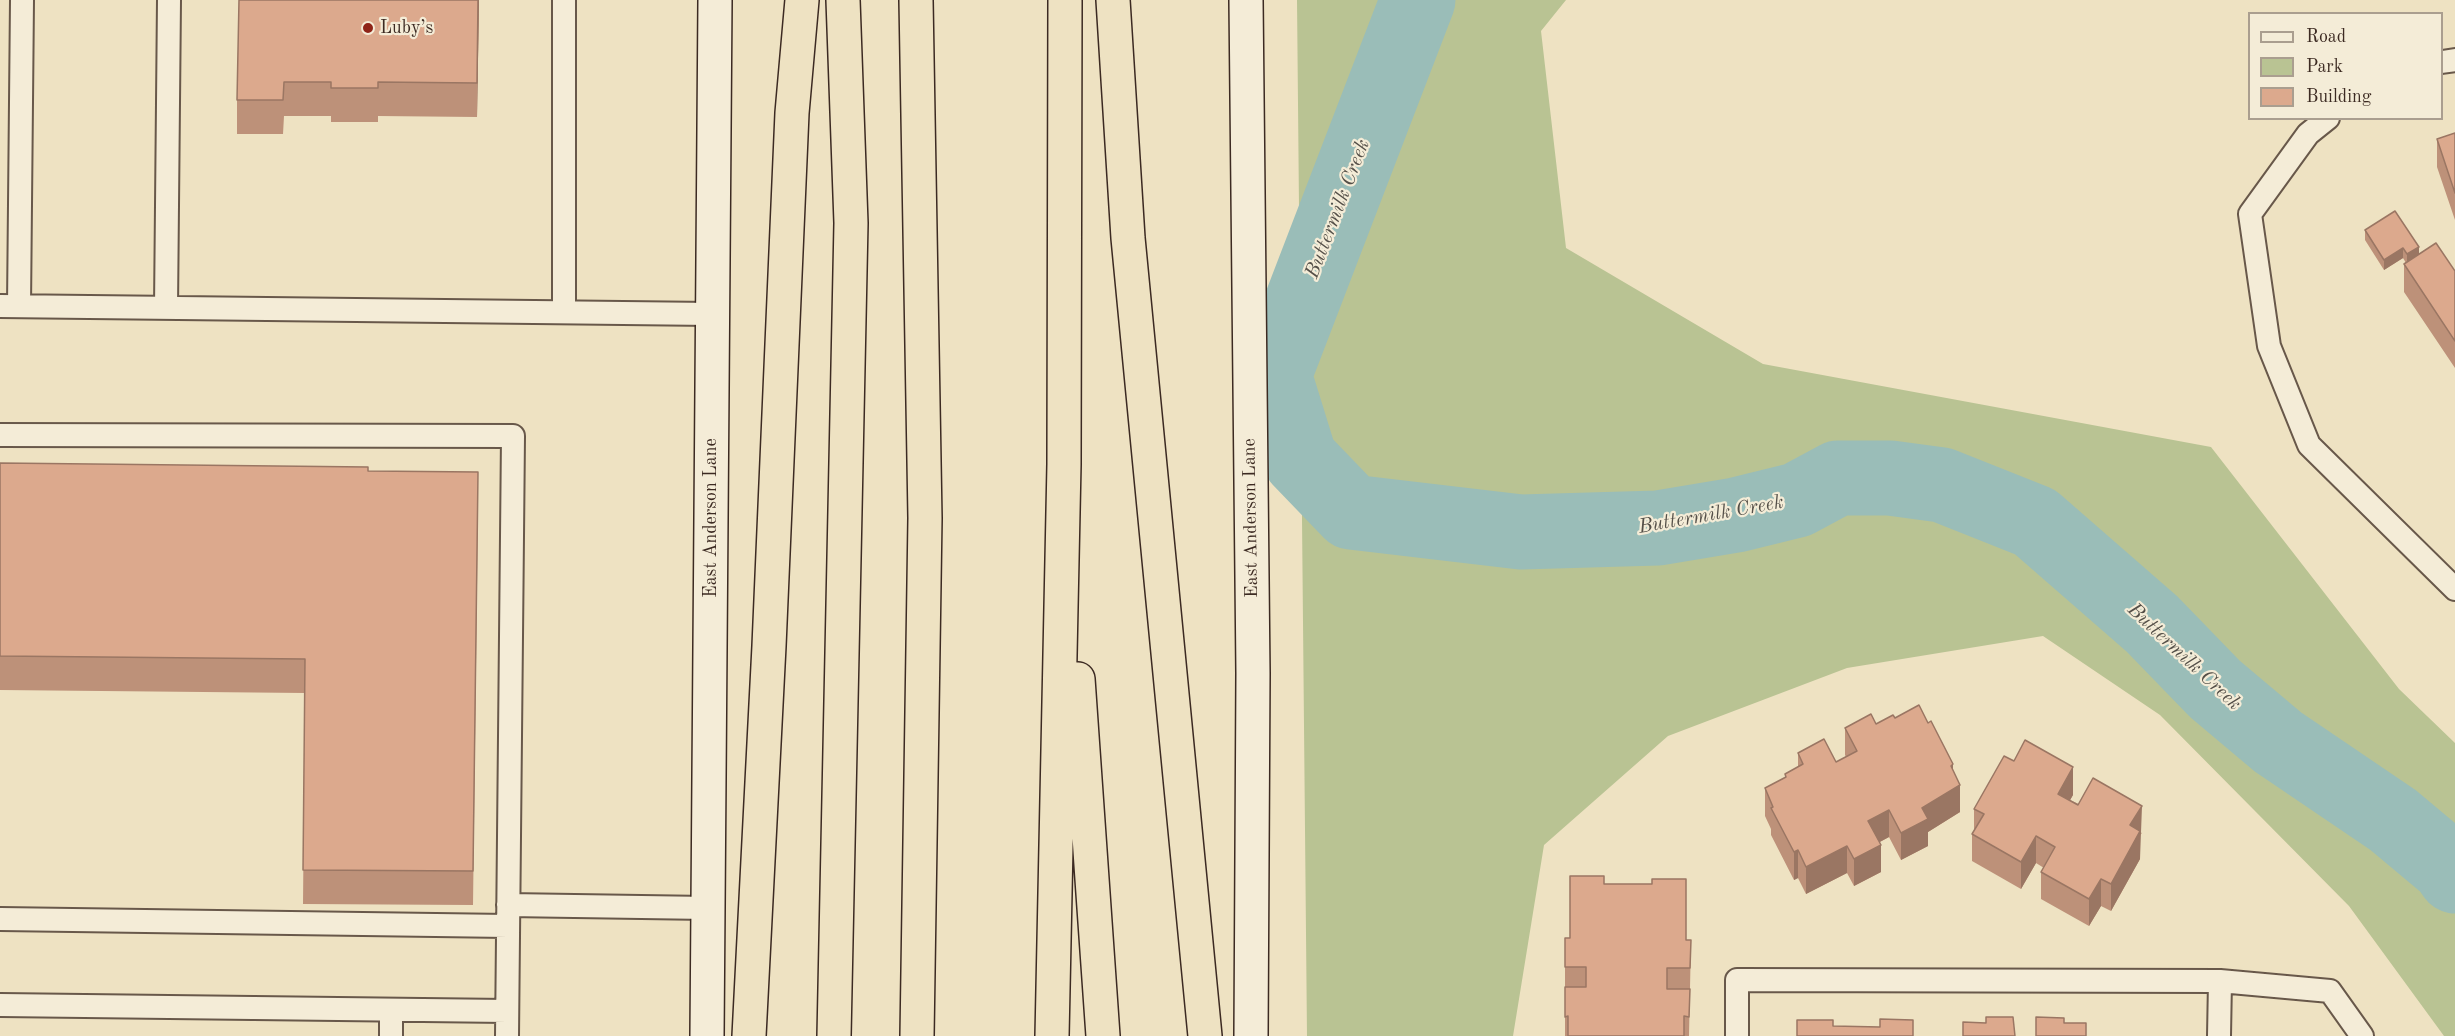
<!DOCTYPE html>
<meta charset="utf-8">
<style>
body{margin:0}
#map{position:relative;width:2455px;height:1036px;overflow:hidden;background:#eee2c2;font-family:"Old Standard TT",serif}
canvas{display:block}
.legend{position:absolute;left:2248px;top:12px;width:195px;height:108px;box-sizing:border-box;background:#f4ecd7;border:2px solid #aa9e8f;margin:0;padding:8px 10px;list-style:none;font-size:18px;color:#3c2a22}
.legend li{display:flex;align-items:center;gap:12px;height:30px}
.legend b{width:30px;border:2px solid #aa9e8f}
</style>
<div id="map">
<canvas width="2455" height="1036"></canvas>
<ul class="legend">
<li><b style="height:8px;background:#f4ecd7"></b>Road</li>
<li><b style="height:16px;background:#b9c393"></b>Park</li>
<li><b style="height:16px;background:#dca98d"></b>Building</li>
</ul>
</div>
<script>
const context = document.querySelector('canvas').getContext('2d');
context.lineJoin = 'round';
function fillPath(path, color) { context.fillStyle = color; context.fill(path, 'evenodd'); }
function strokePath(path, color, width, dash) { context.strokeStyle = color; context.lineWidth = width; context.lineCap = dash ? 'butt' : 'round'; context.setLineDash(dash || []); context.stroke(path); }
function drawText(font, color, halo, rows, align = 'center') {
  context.font = font + ' "Old Standard TT",serif'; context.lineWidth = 4.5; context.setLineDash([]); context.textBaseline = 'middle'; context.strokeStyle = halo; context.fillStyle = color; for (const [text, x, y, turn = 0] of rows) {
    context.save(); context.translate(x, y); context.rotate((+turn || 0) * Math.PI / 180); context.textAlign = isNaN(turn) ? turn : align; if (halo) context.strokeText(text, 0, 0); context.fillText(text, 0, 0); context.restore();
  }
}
const green = new Path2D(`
 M1297,0H1566L1541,31L1566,248L1763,364L2211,447L2399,689L2455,743V1036H2444L2349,906L2160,715L2043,636L1847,668L1668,736L1544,845L1513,1036H1307Z`);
const river = new Path2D(`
 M1418,0L1274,375L1300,459L1351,512L1521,532L1658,528L1736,515L1797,500L1838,478H1890L1942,485L2035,522L2152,624L2215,689L2278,742L2393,820L2448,866L2455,876`);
const lane = new Path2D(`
 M2442,62L2455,60
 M2328,118L2308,134L2250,214L2269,346L2309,445L2455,589
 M0,306L712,314
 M19,306L22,0
 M166,308L169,0
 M564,312V0
 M0,435L513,436L507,1036
 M508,905L708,908
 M0,919L508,926
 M2220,981L2330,991L2362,1036
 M0,1005L507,1011
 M391,1036V1010
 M1737,1036V980L2220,981L2219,1036`);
const secondary = new Path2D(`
 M1246,0L1253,673L1251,1036
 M707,1036L715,0`);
const highway = new Path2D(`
 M916,0L925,518L917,1036
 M1113,0L1128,238L1205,1036
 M1078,679L1103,1036
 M749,1036L769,646L792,113L802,0
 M834,1036L851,223L843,0
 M1052,1036L1064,464L1065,0`);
const wall = new Path2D(`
 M479,0L477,117L378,116V122H331V116H284L283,134H237V100Z
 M2455,133V220L2437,167V139Z
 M2365,230L2455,271V368L2404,292V264L2406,263L2403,258L2384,270L2365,240Z
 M0,463L368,471L478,506L473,905L303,904L305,693L0,690Z
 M1895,718L1953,771L1960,812L1928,832V846L1901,860L1889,837L1880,842L1881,872L1854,886L1847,873L1806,894L1798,878L1794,880L1771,835V829L1765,816V788L1785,778V774L1798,767V753L1836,762L1846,757L1845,755V728L1876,724Z
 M2073,795L2070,800L2142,833L2140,835V859L2111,911L2101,906L2089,926L2041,899V872L2044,868L2036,863L2021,889L1972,861V834L1974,831V809Z
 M1604,884L1686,940H1691L1689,1036H1565V938H1570Z`);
const shadedWall = new Path2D(`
 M478,0H479L477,117V83Z
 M2419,247V257L2407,264V254Z
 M2403,248V258L2384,270V260Z
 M1953,764V789L1960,785V812L1928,832V846L1901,860V833L1922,808L1951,766Z
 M2073,767V795L2058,821V794Z
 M2142,806L2140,859L2111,911V884L2130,825Z
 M1889,810V837L1868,848V821Z
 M2036,836V863L2021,889V862Z
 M1881,845V872L1854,886V859Z
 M1847,846V873L1806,894V867Z
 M1798,850V878L1794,880V852Z
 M2101,879V906L2089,926V899Z`);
const building = new Path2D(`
 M239,0H478L477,83L378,82V88H331V82H284L283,100H237Z
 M2455,133V193L2437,139Z
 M2395,211L2419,247L2407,254L2403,248L2384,260L2365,230Z
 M2436,243L2455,271V341L2404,264Z
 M0,463L368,467V471L478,472L473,871L303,870L305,659L0,656Z
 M1919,705L1928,723L1931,721L1953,764L1951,766L1960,785L1922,808L1928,819L1901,833L1889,810L1868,821L1881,845L1854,859L1847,846L1806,867L1798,850L1794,852L1771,808L1773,807L1765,788L1786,777L1785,774L1803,764L1798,753L1824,739L1836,762L1857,751L1845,728L1871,714L1876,724L1893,715L1895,718Z
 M2025,740L2073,767L2058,794L2078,805L2093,778L2142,806L2130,825L2140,831L2111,884L2101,879L2089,899L2041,872L2055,847L2036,836L2021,862L1972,834L1984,814L1974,809L2004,756L2014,761Z
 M1570,876H1604V884H1652V879H1686V940H1691L1690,968H1667V989H1690L1689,1017L1684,1016V1036H1568V1016L1565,1017V987H1586V967H1565V938H1570Z
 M1986,1017H2013L2015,1036H1963V1022L1986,1023Z
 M2036,1017L2064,1018V1023H2086V1036H2036Z
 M1880,1019L1913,1020V1036H1797V1020H1833V1026L1880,1027Z`);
const markers = [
 [368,28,6,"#8f2418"]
];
const poiNames = [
 ["Luby’s",380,28]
];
const streetNames = [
 ["East Anderson Lane",711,518,-90],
 ["East Anderson Lane",1251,518,-91]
];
const waterNames = [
 ["Buttermilk Creek",1338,209,-69],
 ["Buttermilk Creek",1711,515,-10],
 ["Buttermilk Creek",2184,657,43]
];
fillPath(green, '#b9c393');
strokePath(river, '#9abdb8', 75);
strokePath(lane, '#68584a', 26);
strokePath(secondary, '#3c2a22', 36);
strokePath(highway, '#3c2a22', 36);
strokePath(lane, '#f4ecd7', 22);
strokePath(secondary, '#f4ecd7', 33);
strokePath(highway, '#eee2c2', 33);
fillPath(wall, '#bd9179');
fillPath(shadedWall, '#9a7663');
fillPath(building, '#dca98d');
strokePath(building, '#9a7663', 1.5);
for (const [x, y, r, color] of markers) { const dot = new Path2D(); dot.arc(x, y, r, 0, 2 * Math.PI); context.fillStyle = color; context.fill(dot); strokePath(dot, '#f4ecd7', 2); }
drawText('18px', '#3c2a22', '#f4ecd7', poiNames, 'left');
drawText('18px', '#3c2a22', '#f4ecd7', streetNames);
drawText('italic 20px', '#544f48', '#f4ecd7', waterNames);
</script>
